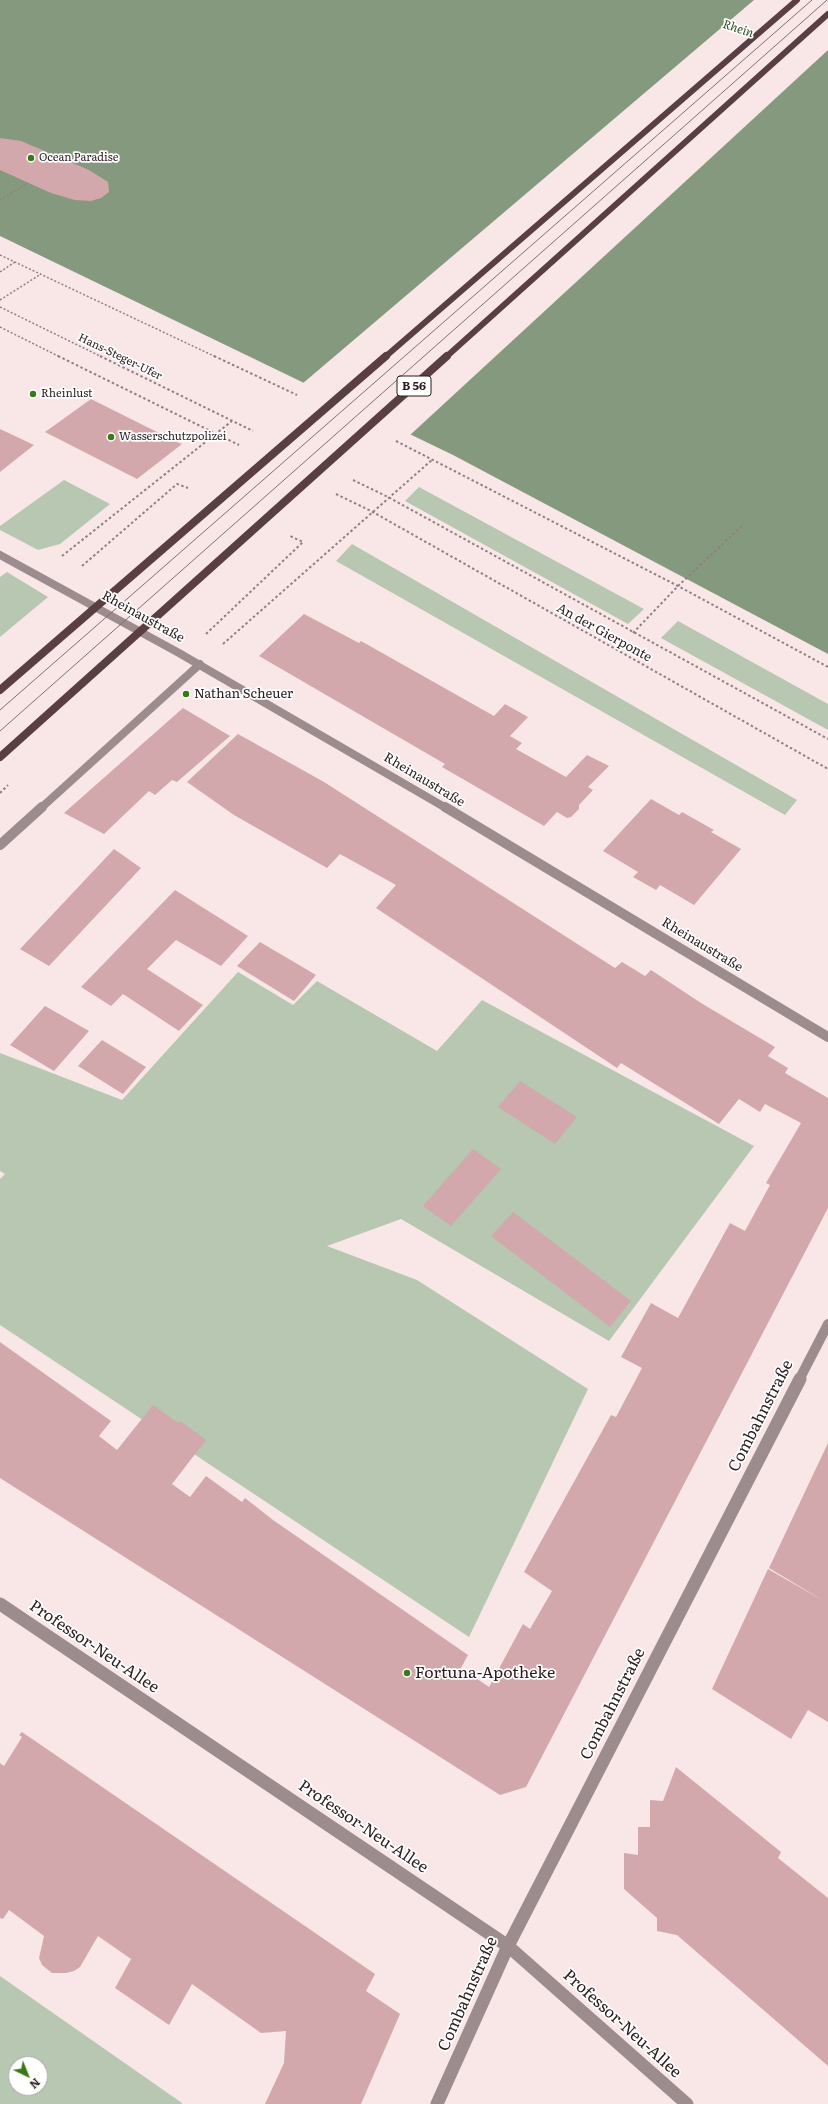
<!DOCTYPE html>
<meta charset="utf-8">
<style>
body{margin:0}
#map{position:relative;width:828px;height:2104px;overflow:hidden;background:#f9e7e8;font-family:Literata,serif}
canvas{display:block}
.north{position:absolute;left:8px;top:2056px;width:40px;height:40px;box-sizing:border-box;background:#fff;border:1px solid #aaa4a5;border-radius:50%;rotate:137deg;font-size:11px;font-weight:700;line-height:16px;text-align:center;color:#2b1b1d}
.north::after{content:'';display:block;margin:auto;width:14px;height:18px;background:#3a7917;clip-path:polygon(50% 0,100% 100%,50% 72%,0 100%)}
</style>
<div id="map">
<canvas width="828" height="2104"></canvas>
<div class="north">N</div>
</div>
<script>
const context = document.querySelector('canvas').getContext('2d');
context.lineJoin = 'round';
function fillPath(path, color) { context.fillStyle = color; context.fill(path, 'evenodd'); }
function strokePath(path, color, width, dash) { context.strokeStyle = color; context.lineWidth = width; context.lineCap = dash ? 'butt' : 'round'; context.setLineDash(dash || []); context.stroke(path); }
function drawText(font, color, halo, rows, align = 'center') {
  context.font = font + ' Literata,serif'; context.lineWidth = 3.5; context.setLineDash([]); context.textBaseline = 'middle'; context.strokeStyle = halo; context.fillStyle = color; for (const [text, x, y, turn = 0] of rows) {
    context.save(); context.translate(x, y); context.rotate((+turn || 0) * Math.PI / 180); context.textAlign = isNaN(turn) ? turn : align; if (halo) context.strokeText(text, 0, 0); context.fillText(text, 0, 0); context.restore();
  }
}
const green = new Path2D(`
 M64,480L110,504L60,544L38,550L0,530V526Z
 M419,487L644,609L628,624L405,501Z
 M352,544L797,800L785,815L336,561Z
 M7,572L48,597L0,637V577Z
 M678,621L828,704V730L661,638Z
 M238,972L293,1005L317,981L437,1051L482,1000L754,1146L609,1341L401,1219L327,1246L417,1280L588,1389L469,1637L0,1325V1179L5,1174L0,1171V1053L122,1100Z
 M0,1976L182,2103V2104H0ZM16,2064H40V2088H16Z`);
const water = new Path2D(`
 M0,0H828V654L453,455L0,236Z`);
const pier = new Path2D(`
 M754,0H828V50L409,436L302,384Z`);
const building = new Path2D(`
 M0,138L21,141L89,170L108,182L109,192L101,198L91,201L75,200L51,193L0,170Z
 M91,399L177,442L182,444L137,479L45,432Z
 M0,429L34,445L0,472Z
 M304,614L359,643L361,641L494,716L505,704L528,717L510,736L522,743L516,749L566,777L587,755L609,766L588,787L593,790L579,805V809L571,817L567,818L557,812L544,826L442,767L445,764L259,656Z
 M183,708L230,736L177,782L172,780L155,795L149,791L104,834L64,813Z
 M238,734L324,782L615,968L622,962L645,976L651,970L701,1003L775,1047L768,1056L788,1068L785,1073L828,1098V1208L526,1787L500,1795L0,1478V1342L111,1421L99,1436L117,1450L153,1405L178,1423L180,1421L206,1440L172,1484L190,1497L206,1476L242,1502L245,1498L273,1520L468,1655L461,1668L489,1687L523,1624L530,1629L552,1591L524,1572L611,1415L616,1417L642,1368L621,1357L651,1303L678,1318L730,1223L745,1231L770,1185L766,1183L801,1123L765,1104L760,1112L739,1099L719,1124L621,1063L617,1068L376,908L396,885L340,854L327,868L234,815L187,782Z
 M651,799L679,815L682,812L714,830L711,832L741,849L694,905L660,885L656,890L633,877L638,872L603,851Z
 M114,849L141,868L49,966L20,949Z
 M175,890L248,936L221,966L176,940L147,969L203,1005L179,1031L123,994L111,1006L81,987Z
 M260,942L316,975L294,1001L237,966Z
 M45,1006L89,1031L54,1071L10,1045Z
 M102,1040L146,1067L123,1094L78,1066Z
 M520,1081L577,1117L555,1144L498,1107Z
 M473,1149L501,1169L451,1226L423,1206Z
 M513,1212L631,1301L610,1327L491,1236Z
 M828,1443V1722L808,1710L791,1739L712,1689L768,1569L824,1601L769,1568Z
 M22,1732L375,1974L366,1991L400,2014L361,2104H265L284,2063L286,2031L261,2033L192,1984L169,2025L115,1988L131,1959L98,1936L80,1967L74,1971L66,1973H52L42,1965L39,1958L44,1936L9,1910L3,1919L0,1918V1763L4,1766L22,1737L19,1735Z
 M676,1767L781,1852L778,1858L828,1898V2066L677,1935L657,1931V1918L624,1889V1853L638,1855V1827H650V1800L663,1801Z`);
const pathFar1 = new Path2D(`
 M0,200L28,183
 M0,255L216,357
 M0,272L15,262
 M0,300L41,274
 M0,307L102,357
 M0,327L60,357`);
const path = new Path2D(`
 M58,356L239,445
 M100,356L253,431
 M214,356L297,395
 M396,441L678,586L828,667
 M353,480L388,497L828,739
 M336,494L371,511L828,769
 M62,556L232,421
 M82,566L177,484L188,488
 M633,633L678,586L743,525
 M206,634L303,542L290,536
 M223,644L433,459`);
const minorFar2 = new Path2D(`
 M0,555L179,653L446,808
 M41,808L200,664`);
const minorFar1 = new Path2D(`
 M445,807L828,1037
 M0,845L42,807
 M799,1380L828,1324`);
const minor = new Path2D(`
 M0,1604L508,1946L687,2104
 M437,2104L508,1946L800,1379`);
const tram = new Path2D(`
 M0,710L812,0
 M0,731L827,0`);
const pathBridge = new Path2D(`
 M0,793L8,785`);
const majorBridgeFar1 = new Path2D(`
 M385,357L797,0
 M446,357L828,14`);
const majorBridge = new Path2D(`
 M0,690L386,356
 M0,757L447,356`);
const markers = [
 [31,158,4,"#3a7917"],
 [33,394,4,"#3a7917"],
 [111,437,4,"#3a7917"],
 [186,694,4,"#3a7917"],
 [407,1673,4,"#3a7917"]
];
const farPoinames = [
 ["Ocean Paradise",39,158],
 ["Rheinlust",41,394],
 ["Wasserschutzpolizei",119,437]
];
const farStreetnames = [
 ["Hans-Steger-Ufer",120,357,26]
];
const farWaternames = [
 ["Rhein",738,29,18]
];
const shields = [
 [414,386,34]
];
const shieldNames = [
 ["B 56",414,386]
];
const streetNames = [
 ["Rheinaustraße",143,617,29],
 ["An der Gierponte",604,633,29],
 ["Rheinaustraße",424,780,31],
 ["Rheinaustraße",702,945,31]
];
const poiNames = [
 ["Nathan Scheuer",194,694]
];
const nearStreetnames = [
 ["Combahnstraße",761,1416,-63],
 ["Professor-Neu-Allee",94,1647,34],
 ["Combahnstraße",613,1704,-63],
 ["Professor-Neu-Allee",363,1827,34],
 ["Combahnstraße",468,1994,-66],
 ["Professor-Neu-Allee",622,2024,42]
];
const nearPoinames = [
 ["Fortuna-Apotheke",415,1673]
];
fillPath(green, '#b7c7b1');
fillPath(water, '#85997e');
fillPath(pier, '#f9e7e8');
fillPath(building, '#d2a8ac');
strokePath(pathFar1, '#907f80', 1.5, [2, 2]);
strokePath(path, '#907f80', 2, [2.5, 2.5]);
strokePath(minorFar2, '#9c8c8d', 8);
strokePath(minorFar1, '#9c8c8d', 10);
strokePath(minor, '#9c8c8d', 13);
strokePath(tram, '#806f71', 1);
strokePath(pathBridge, '#907f80', 2, [2.5, 2.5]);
strokePath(majorBridgeFar1, '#5a3f42', 6);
strokePath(majorBridge, '#5a3f42', 8);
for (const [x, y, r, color] of markers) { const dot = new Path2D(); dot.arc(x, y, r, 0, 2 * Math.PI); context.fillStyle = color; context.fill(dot); strokePath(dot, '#fff', 1.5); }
drawText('11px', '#2b1b1d', '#fff', farPoinames, 'left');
drawText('11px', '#2b1b1d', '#fff', farStreetnames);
drawText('italic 12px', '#2d4a20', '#fff', farWaternames);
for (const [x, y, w] of shields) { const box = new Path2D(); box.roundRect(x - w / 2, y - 10, w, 20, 3); context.fillStyle = '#fff'; context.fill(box); strokePath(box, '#2b1b1d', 1); }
drawText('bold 12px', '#2b1b1d', null, shieldNames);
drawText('13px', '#2b1b1d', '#fff', streetNames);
drawText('13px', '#2b1b1d', '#fff', poiNames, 'left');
drawText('16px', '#2b1b1d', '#fff', nearStreetnames);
drawText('16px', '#2b1b1d', '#fff', nearPoinames, 'left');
</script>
